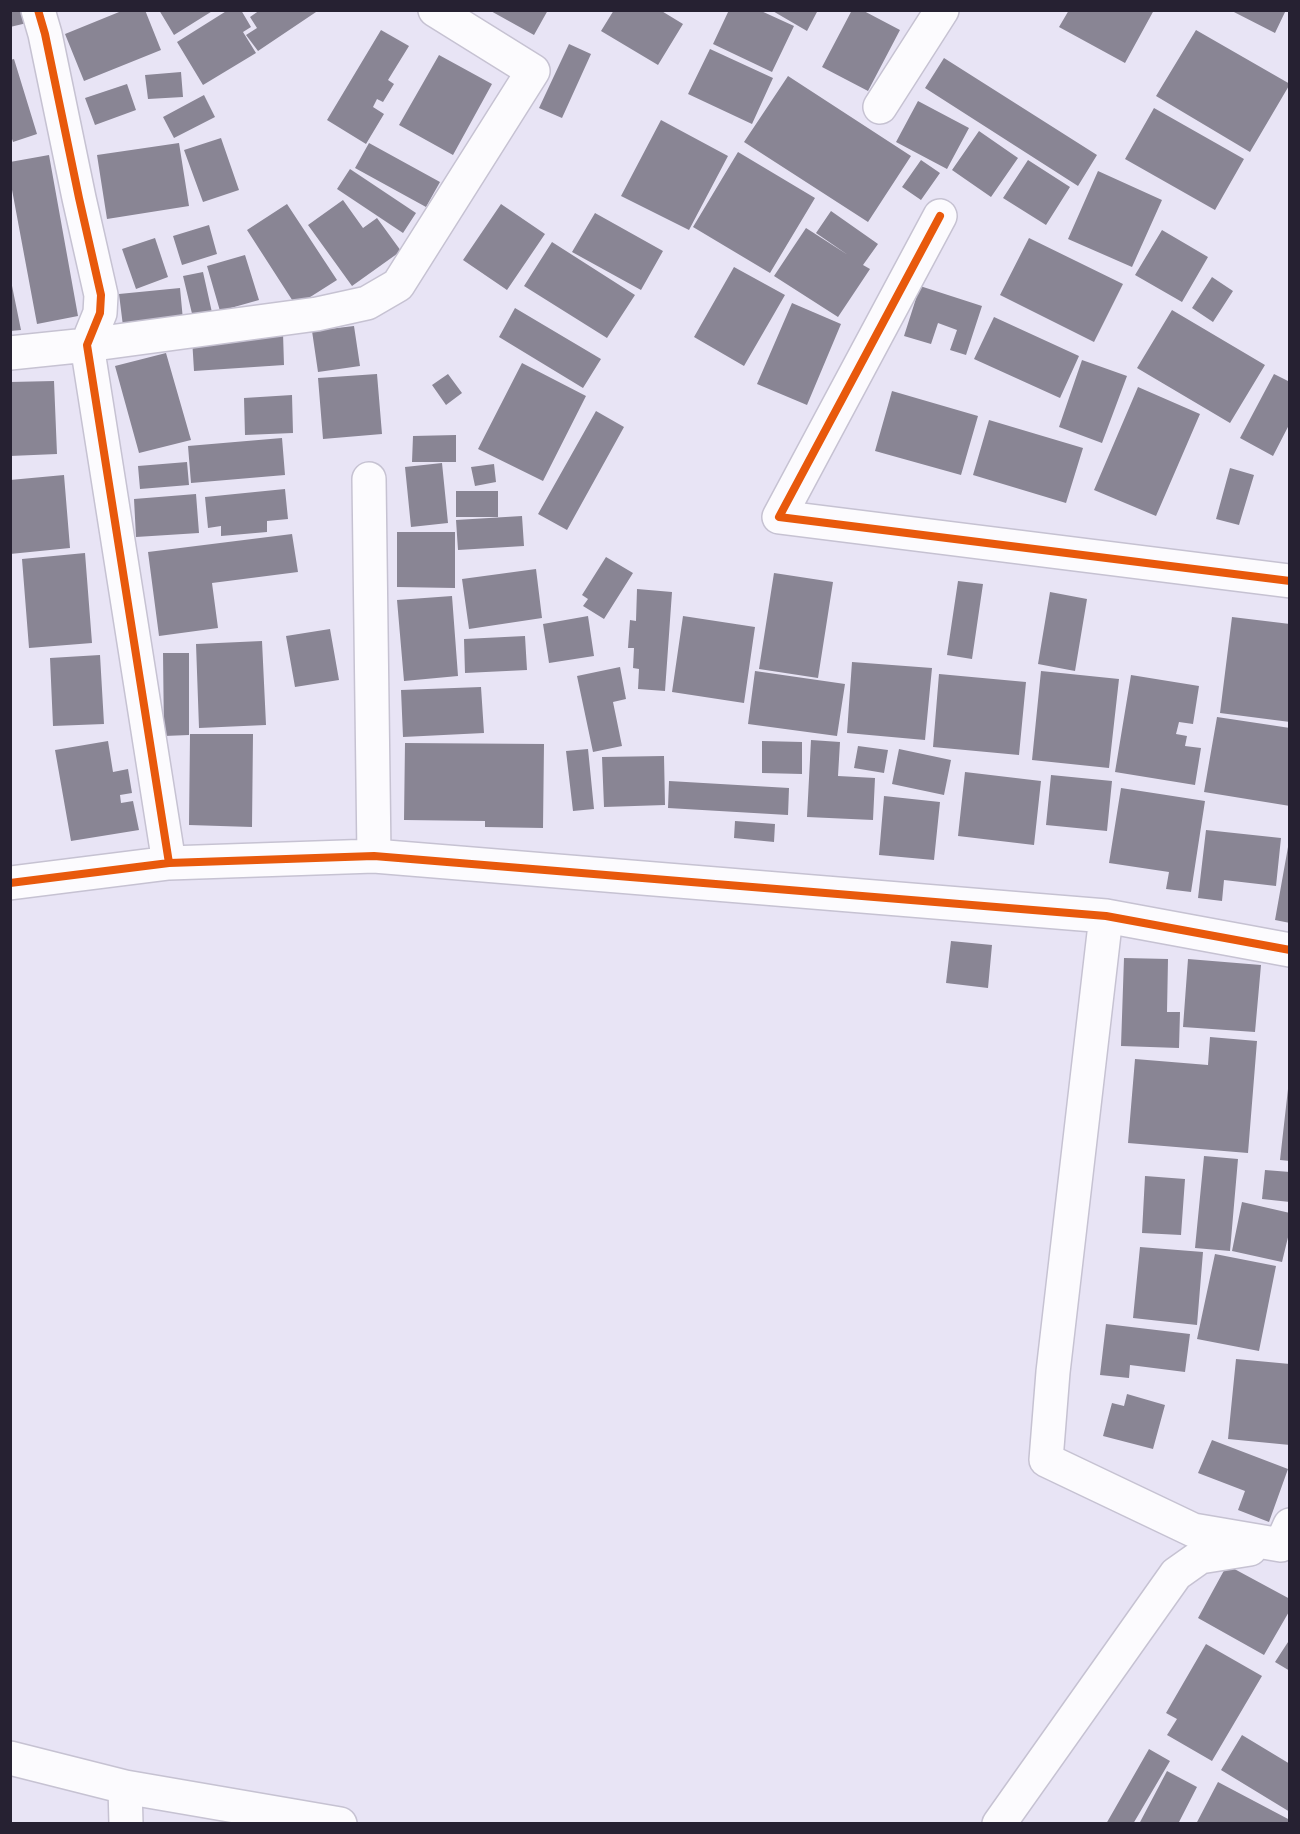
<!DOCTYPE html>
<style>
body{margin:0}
#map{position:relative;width:1300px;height:1834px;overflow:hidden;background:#e8e4f5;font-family:Figtree,sans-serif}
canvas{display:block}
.frame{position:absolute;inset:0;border:12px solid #262132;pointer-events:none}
</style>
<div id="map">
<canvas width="1300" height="1834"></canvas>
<div class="frame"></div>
</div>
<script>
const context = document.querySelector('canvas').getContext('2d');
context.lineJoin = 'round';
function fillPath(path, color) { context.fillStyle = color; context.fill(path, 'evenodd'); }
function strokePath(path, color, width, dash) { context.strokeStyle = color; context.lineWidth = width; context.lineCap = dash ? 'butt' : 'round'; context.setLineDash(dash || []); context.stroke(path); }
const building = new Path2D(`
 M10,10H24L27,23L10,27Z
 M124,10H145L161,50L84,81L65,34Z
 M159,10H214L174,35Z
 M228,10H241L251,27L243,32L256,53L203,85L177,42Z
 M260,10H319L258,51L246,35L257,28L250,17Z
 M489,10H548L534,35Z
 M614,10H660L683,24L658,65L601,31Z
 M729,10H759L794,26L772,72L713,44Z
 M771,10H818L807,31Z
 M852,10H862L900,30L868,91L822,67Z
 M1069,10H1154L1125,63L1059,27Z
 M1230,10H1286L1275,33Z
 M381,30L409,46L388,80L394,84L383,102L377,99L373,107L384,114L366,144L327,120Z
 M1196,30L1290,84L1250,152L1156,96Z
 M569,44L591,54L562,118L539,108Z
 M710,49L773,78L752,124L688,94Z
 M439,55L492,84L453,155L399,125Z
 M944,58L1097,155L1078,186L925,88Z
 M14,59L37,134L13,142L10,133V60Z
 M181,72L183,97L148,99L145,75Z
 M788,76L911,156L868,222L744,142Z
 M127,84L136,110L95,125L85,98Z
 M204,95L215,117L174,138L163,117Z
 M918,101L969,128L947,169L896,142Z
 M1154,108L1244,159L1215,210L1125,159Z
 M661,120L728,156L689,230L621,196Z
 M979,131L1018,158L991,197L952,170Z
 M221,138L239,190L203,202L184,150Z
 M179,143L189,206L107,219L97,155Z
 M369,143L440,182L426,207L355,168Z
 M738,152L815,198L770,273L693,227Z
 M49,155L78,316L37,324L10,179V162Z
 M921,160L940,173L921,200L902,187Z
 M1028,160L1070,187L1046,225L1003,198Z
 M350,169L416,213L403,233L337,189Z
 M1098,171L1162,200L1132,267L1068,239Z
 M343,200L363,228L377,218L401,251L352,286L308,225Z
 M287,204L337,280L296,306L247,230Z
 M501,204L545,234L507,290L463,260Z
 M831,211L878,244L863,265L870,269L838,317L774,276L806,228L848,255L816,233Z
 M595,213L663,251L641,290L572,252Z
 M209,225L217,254L182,265L173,236Z
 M1162,230L1208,257L1182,302L1135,275Z
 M155,238L168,277L136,289L122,249Z
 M1029,238L1123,284L1094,342L1000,295Z
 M552,242L635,295L607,338L524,286Z
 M245,255L259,300L220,311L207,266Z
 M734,267L785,295L744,366L694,337Z
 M203,272L213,317L194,322L183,276Z
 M10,276L21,330L10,331Z
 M1212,277L1233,291L1213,322L1192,308Z
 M920,286L982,306L966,355L950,350L957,330L938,323L931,344L904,336Z
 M180,288L183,320L123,326L119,294Z
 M792,303L841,324L807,405L757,384Z
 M515,308L601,359L583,388L499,337Z
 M1172,310L1265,365L1230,423L1137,368Z
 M994,317L1079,356L1060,398L974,359Z
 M354,326L360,366L318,372L312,331Z
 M283,333L284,365L194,371L192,338Z
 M166,353L191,440L139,453L115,366Z
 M1082,360L1127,376L1102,443L1059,427Z
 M522,363L586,396L543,481L478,449Z
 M377,374L382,434L323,439L318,378Z
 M448,374L462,393L446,405L432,385Z
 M1274,374L1290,382V423L1273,456L1240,438Z
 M54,381L57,454L10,456V382Z
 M1138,387L1200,414L1156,516L1094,490Z
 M892,391L978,416L961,475L875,451Z
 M292,395L293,433L245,435L244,398Z
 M596,411L624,427L567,530L538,514Z
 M989,420L1083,448L1066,503L973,475Z
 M456,435V462H412L413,436Z
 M282,438L285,475L191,483L188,446Z
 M187,462L189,485L140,489L138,466Z
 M442,463L448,523L411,527L405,467Z
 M494,464L496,482L475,486L471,467Z
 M1230,468L1254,475L1239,525L1216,519Z
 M64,475L70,548L10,554V480Z
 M285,489L288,519L267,521V532L221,536V526L208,528L205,497Z
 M456,491H498V517H456Z
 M196,494L199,533L136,537L134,499Z
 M522,516L524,546L458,550L456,520Z
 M397,532H455V588L397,587Z
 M292,534L298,572L212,583L218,628L159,636L148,552Z
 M85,553L92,643L29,648L22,559Z
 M606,557L633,573L604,619L583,606L588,599L582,595Z
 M536,569L542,618L469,629L462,579Z
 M774,573L833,582L818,678L759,669Z
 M958,581L983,584L972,659L947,655Z
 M637,589L672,592L665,691L638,689L639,669L633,668L634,648H628L630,620L636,621Z
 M1050,592L1087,599L1075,671L1038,664Z
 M452,596L458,676L404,681L397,600Z
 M588,616L594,656L549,663L543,624Z
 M683,616L755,627L744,703L672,692Z
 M1232,617L1290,624V722L1220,713Z
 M330,629L339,680L295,687L286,636Z
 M525,636L527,670L465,673L464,639Z
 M262,641L266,725L199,728L196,644Z
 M163,653H189V735L164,736Z
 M100,655L104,724L53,726L50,658Z
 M852,662L932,668L925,740L847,733Z
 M620,667L626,699L613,702L622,746L593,752L577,676Z
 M755,671L845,684L837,736L748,724Z
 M1041,671L1119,679L1109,768L1032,760Z
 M939,674L1026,682L1019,755L933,747Z
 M1131,675L1199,686L1193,724L1179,722L1176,734L1187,736L1185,746L1201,748L1195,785L1115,772Z
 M481,687L484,733L403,737L401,690Z
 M1217,717L1290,728V806L1204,792Z
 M190,734H253L252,827L189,825Z
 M811,740L840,742L838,776L875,778L873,820L807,817Z
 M108,741L113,772L128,769L132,793L120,795L121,803L133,801L139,830L71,841L55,750Z
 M762,741L802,742V774L762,773Z
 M405,743L544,744L543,828L485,827V821L404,820Z
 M858,746L888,750L884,773L854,768Z
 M588,749L594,809L573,811L566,751Z
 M899,749L951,760L944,795L892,784Z
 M664,756L665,805L604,807L602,757Z
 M965,772L1041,781L1034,845L958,836Z
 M1051,775L1112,781L1107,831L1046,825Z
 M669,781L789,788L788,815L668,808Z
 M1121,788L1205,801L1191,892L1166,889L1169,872L1109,863Z
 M884,796L940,802L934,860L879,855Z
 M735,821L775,824L774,842L734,838Z
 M1206,830L1281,838L1276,886L1224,880L1222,901L1198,898Z
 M1288,847H1290V923L1275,920Z
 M951,941L992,945L988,988L946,983Z
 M1124,958L1168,959L1167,1012H1180L1179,1048L1121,1046Z
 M1188,959L1261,965L1255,1032L1183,1027Z
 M1210,1037L1257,1041L1248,1153L1128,1143L1135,1059L1208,1065Z
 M1288,1089H1290V1161L1280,1160Z
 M1204,1156L1238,1159L1230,1251L1195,1248Z
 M1265,1170L1290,1172V1202L1262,1199Z
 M1145,1176L1185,1179L1181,1235L1142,1233Z
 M1242,1202L1290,1213V1229L1282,1262L1232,1251Z
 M1140,1247L1203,1252L1197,1325L1133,1318Z
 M1215,1254L1276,1266L1259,1351L1197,1339Z
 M1106,1324L1190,1334L1185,1372L1130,1365L1129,1378L1100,1375Z
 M1236,1359L1290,1364V1445L1228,1439Z
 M1127,1394L1165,1405L1153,1449L1103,1436L1112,1403L1124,1406Z
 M1212,1440L1288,1469L1269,1522L1238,1510L1245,1491L1198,1473Z
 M1227,1565L1290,1599V1610L1264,1655L1198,1618Z
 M1290,1639V1671L1275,1662Z
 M1206,1644L1262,1676L1212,1761L1167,1735L1177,1719L1166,1713Z
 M1242,1735L1290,1764V1812L1221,1770Z
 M1149,1749L1170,1761L1133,1824H1106Z
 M1167,1771L1197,1787L1178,1824H1139Z
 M1218,1782L1290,1820V1824H1196Z`);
const minor = new Path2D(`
 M38,10L45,34L79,198L101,295L100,313L87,345L169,863
 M880,107L942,10
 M940,216L779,517L1290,581
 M10,353L87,345L317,314L367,303L398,285L533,71L435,10
 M369,479L374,856
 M10,883L169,863L374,856L1106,916L1290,950
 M1106,916L1053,1372L1046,1460L1193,1530L1281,1545L1290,1525
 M10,1758L125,1787L340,1824
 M125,1787L126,1824
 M999,1824L1176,1574L1200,1557L1250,1549`);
const cycleway = new Path2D(`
 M38,10L45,34L79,198L101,295L100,313L87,345L169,863
 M940,216L779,517L1290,581
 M10,883L169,863L374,856L1106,916L1290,950`);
fillPath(building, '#898594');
strokePath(minor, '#c6c2d2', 36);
strokePath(minor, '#fcfbfe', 33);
strokePath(cycleway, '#e8590c', 8);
</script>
